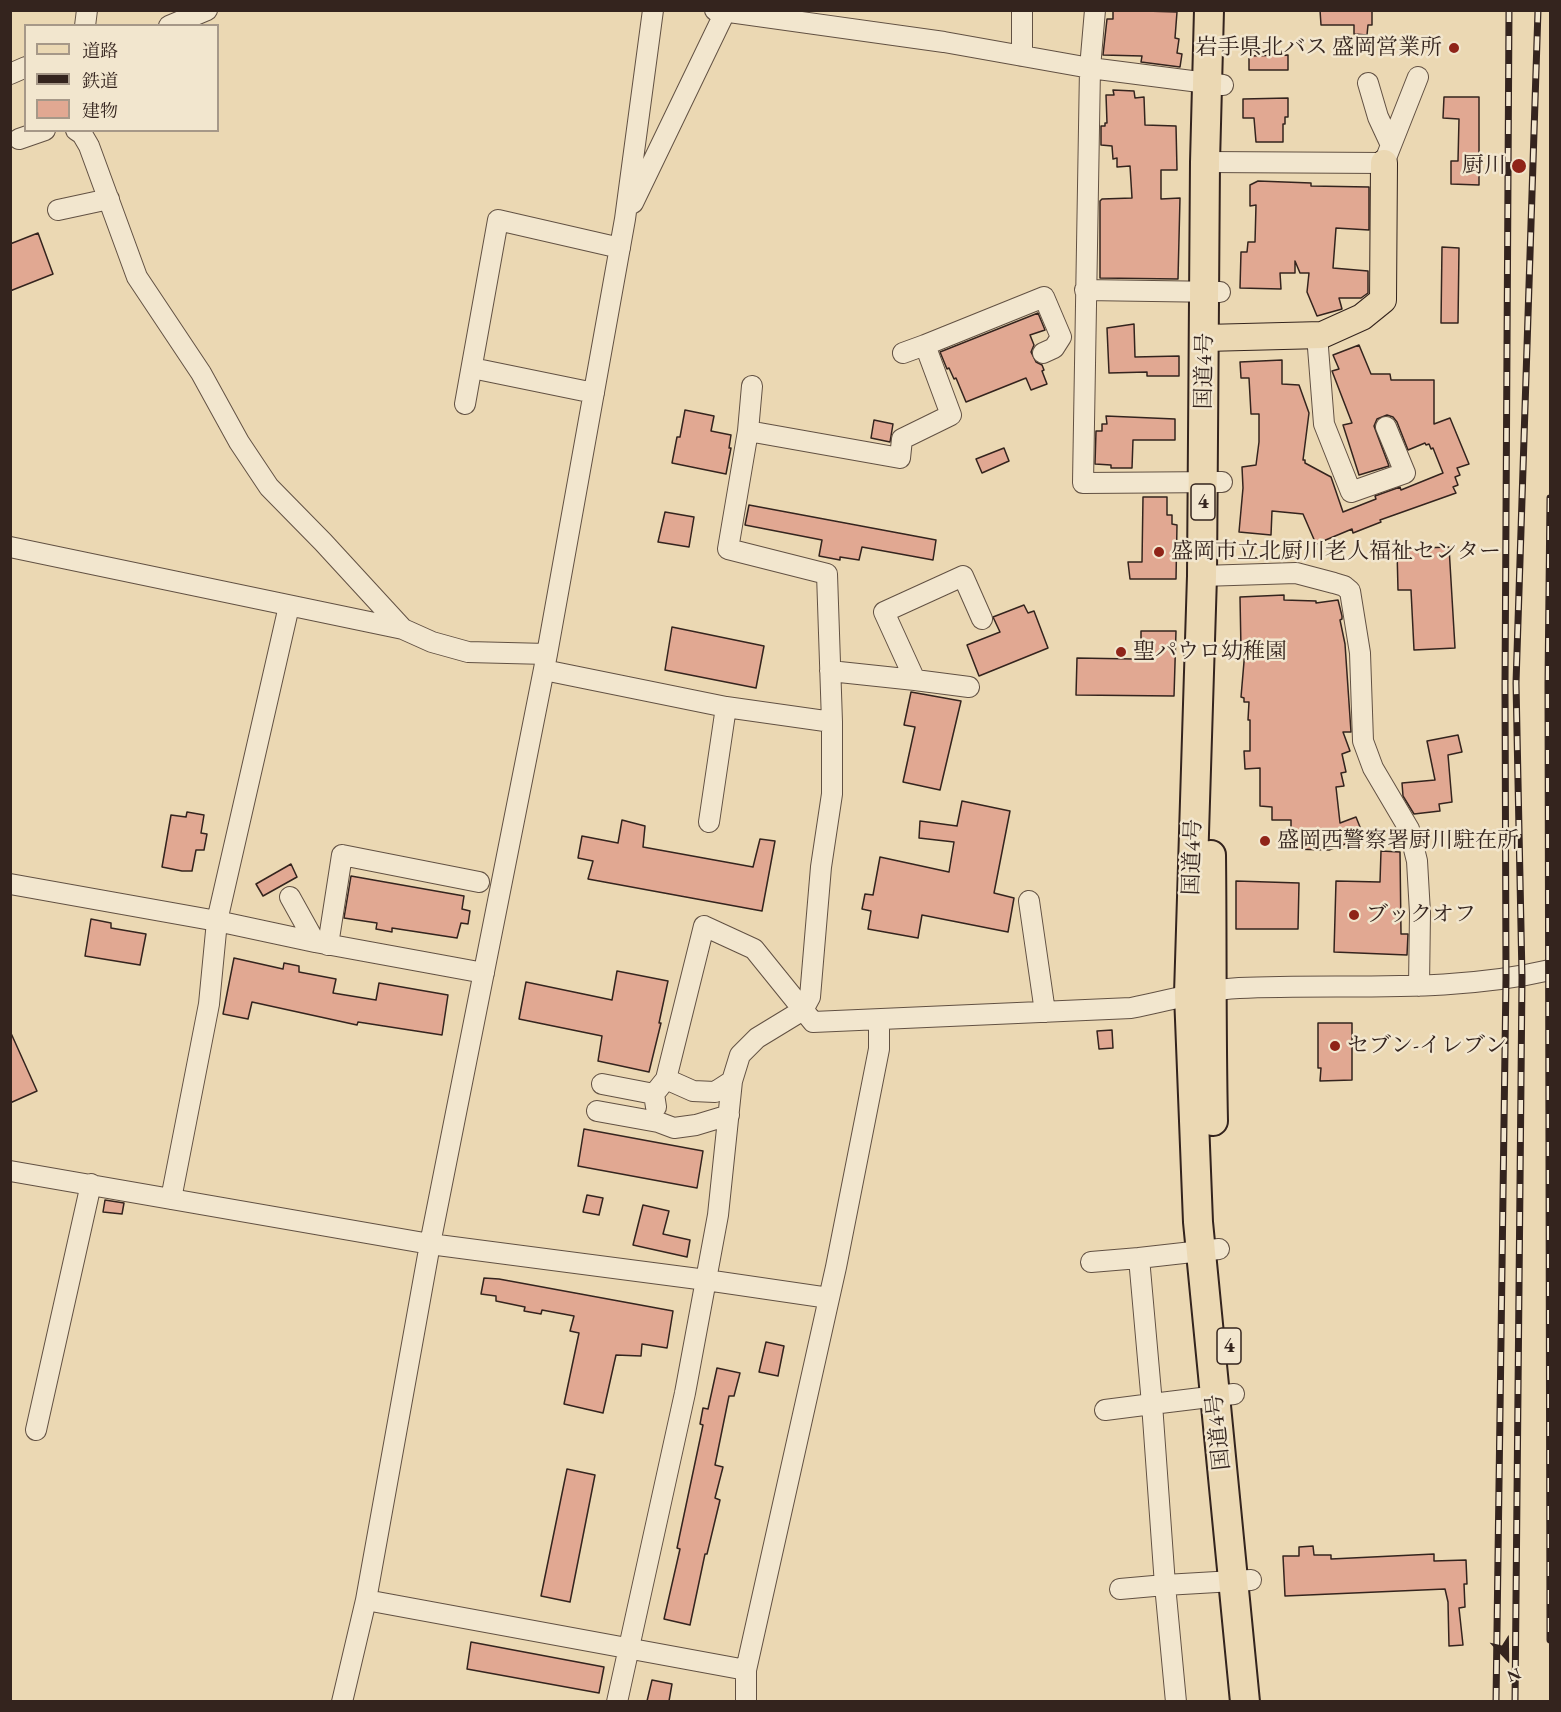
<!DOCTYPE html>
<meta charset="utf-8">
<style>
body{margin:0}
#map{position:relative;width:1561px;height:1712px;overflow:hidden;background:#ebd8b3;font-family:"EB Garamond","Noto Serif JP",serif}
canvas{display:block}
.frame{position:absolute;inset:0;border:12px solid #34241e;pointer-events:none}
.legend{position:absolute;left:24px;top:24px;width:195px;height:108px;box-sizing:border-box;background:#f2e6ce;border:2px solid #a69888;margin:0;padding:8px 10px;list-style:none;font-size:18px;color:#34241e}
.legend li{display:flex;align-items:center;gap:12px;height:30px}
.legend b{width:30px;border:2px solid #a69888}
.north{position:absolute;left:1477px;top:1628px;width:60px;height:60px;-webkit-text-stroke:4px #f2e6ce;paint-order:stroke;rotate:158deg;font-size:16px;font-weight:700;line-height:24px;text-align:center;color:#34241e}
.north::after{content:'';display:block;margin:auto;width:21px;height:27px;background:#34241e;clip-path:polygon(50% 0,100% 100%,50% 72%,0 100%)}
</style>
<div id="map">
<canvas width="1561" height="1712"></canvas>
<div class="frame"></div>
<ul class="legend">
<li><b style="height:8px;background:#ebd8b3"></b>道路</li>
<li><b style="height:8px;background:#34241e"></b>鉄道</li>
<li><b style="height:16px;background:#e1a892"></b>建物</li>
</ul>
<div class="north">N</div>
</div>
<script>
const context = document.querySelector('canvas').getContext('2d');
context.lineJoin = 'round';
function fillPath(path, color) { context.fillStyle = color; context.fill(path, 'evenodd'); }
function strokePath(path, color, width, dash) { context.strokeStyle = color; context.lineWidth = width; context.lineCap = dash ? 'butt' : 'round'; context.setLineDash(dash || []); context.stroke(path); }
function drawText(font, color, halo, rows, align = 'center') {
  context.font = font + ' "EB Garamond","Noto Serif JP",serif'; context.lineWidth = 5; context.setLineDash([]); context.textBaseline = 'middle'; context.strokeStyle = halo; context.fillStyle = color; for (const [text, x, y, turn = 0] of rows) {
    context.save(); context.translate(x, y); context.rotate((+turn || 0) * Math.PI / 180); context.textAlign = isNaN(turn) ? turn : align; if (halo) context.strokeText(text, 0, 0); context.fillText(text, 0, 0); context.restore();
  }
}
const building = new Path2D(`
 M1113,10L1177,12L1175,38L1179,39L1177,53L1182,54L1180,67L1141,62L1142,56L1103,55L1107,19H1113Z
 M1320,10H1372V25H1368L1367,35L1354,34V25H1321Z
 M1288,55V70H1249V56Z
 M1113,90L1134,91L1135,98L1144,97L1145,125L1176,126L1177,170H1161V199L1180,198L1178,279L1100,278V201L1102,199L1132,198L1130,166L1117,167V158L1113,159L1112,146L1101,145V126H1105V123H1107L1106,95H1114Z
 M1444,97H1479V185L1451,184V161H1458L1459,119L1443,118Z
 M1288,98V117H1285V124H1283V142H1256L1254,118H1243V99Z
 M1258,181L1311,183V186L1369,187V230L1336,228L1333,268L1368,271V293L1361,298H1339L1342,309L1317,316L1307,292L1309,273H1300L1295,261V273H1280L1281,289L1240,288L1241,252H1247L1248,242H1255L1256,205L1250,206V185Z
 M38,233L53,274L10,291V244Z
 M1442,247L1459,248L1458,323H1441Z
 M1038,313L1045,330L1030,335L1034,345L1031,352L1036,362L1042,365L1044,370L1042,371L1047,384L1031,390L1026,378L966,402L956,378L954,379L949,368L947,369L940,352Z
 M1134,324L1135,357L1179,356V376H1147V372L1109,373L1107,328Z
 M1359,345L1371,374H1390L1391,380H1434V424L1450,418L1469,464L1457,468L1460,475L1455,477L1458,485L1453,487L1456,493L1380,520L1381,522L1353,533L1352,529L1316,544L1303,514L1272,511L1271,535L1239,532L1243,488L1242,467L1256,465L1259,442V414H1251L1249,378H1241L1240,362L1282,360V384L1299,385L1309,413L1303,460H1305V463L1331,477L1343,512L1376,499L1375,496L1400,487L1401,490L1443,473L1433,448L1431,449L1429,444L1426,445L1425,443L1408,450L1397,422L1393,417L1387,415L1377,419L1374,426L1389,466L1359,475L1343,425L1352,423L1332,371L1339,369L1333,355Z
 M685,410L714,416L711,431L731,435L729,448H731L726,474L672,463L677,437H680Z
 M1106,416L1175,419V440H1133L1132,468H1111V465L1095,464L1096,431H1102V424H1107Z
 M874,420L893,424L890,442L871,438Z
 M1004,448L1009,461L982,473L976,459Z
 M1143,497H1167V515H1172V524L1177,525L1176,579H1130L1128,562H1142Z
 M749,505L936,540L933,560L862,547L859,560L840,557V560L819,556L822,540L745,525Z
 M665,512L694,517L689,547L658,542Z
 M1449,547L1455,648L1414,650L1411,590H1398L1397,549Z
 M1284,595V600L1316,601V603L1338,600L1342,616V619L1340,620L1345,644L1351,732H1343L1350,751L1342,754L1346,772L1341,773L1344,786L1336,787L1340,823L1356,817L1364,837L1329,850L1291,849V820H1272V807L1260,806V768L1245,769L1244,751H1250V720H1248L1249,702H1244V698L1241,697L1245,650H1241L1240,597Z
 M1024,605L1028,613L1034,611L1048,648L979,676L967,645L1000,632L993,617Z
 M672,627L764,646L756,688L665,670Z
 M1141,631H1176L1174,696L1076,695L1077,658L1133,659L1141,650Z
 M911,692L961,701L940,790L903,782L915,727L904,725Z
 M1458,735L1462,752L1448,755L1452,802L1439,804L1440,811L1414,814L1403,796L1402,783L1435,780L1427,741Z
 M962,801L1010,811L994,893L1014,898L1008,932L922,915L918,938L868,929L871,911L862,909L865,894L873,895L880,857L949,872L954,842L919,838L920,821L957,826Z
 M187,812L204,815L201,833L207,834L204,850H196L192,871H182L162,867L171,815L186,817Z
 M622,820L645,826L643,847L753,867L760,839L775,841L762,911L588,879L593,861L578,858L582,836L618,843Z
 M1381,851L1400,852L1401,934H1408L1407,955L1334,952L1336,881L1380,882Z
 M291,864L297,877L263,896L256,884Z
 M351,876L464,896L462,909L470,911L468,924L461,923L457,938L392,928V932L376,929L377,923L344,918Z
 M1236,881L1299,883L1298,929H1236Z
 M91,919L111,923V928L146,934L140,965L85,956Z
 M234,958L283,969L284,963L299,966V972L336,979L333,993L376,1000L379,983L448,995L442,1035L358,1022L357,1025L252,1002L248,1019L223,1014Z
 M617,971L668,981L659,1023H661L649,1072L598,1061L602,1036L519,1019L526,982L612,1000Z
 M1318,1023H1352V1080L1320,1081L1321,1068H1318Z
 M1112,1030L1113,1048L1099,1049L1097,1031Z
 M10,1031L37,1091L10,1103Z
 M584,1129L703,1151L697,1188L578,1166Z
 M587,1195L603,1198L599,1215L583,1212Z
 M105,1200L124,1203L122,1214L103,1212Z
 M643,1205L669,1211L663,1234L690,1240L687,1257L633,1245Z
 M484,1278L499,1279L673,1311L667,1348L642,1344L641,1356L616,1355L603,1413L564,1404L579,1333L570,1331L574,1316L542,1310L541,1314L524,1311L525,1307L496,1301V1296L481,1294Z
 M766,1342L784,1346L778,1376L759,1372Z
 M717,1368L740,1373L734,1396H729L715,1465L723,1467L715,1498L720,1500L707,1554H705L690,1625L664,1619L680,1549L677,1548L703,1425L700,1424L703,1408L708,1409Z
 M567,1469L595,1475L570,1602L541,1596Z
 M1313,1546L1314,1555H1331V1559L1434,1554V1561L1466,1560L1467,1584H1464L1465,1607L1459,1608L1463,1645L1449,1646L1448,1602L1445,1589L1285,1596L1283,1556H1299V1547Z
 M471,1642L604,1667L599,1693L467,1669Z
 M652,1680L672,1684L669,1701H647Z`);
const minor = new Path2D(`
 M715,10L944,42L1090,68L1223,85
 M1095,10L1090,68L1083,483L1222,482
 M85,26L87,10
 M169,26L207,10
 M1022,56V10
 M10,74L26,67
 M1368,83L1378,117L1391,145
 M76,130L82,134L89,146L137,277L201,373L239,442L269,487L323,542L403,629
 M19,139L45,130
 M1205,162L1384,163L1418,77
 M633,203L726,10
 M58,210L109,199
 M1085,290L1220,292
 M1317,335L1324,424L1351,492L1405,473L1386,427
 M903,353L925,345
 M472,368L594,393
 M752,386L748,431L728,549L827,574L832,722
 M465,404L498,220L620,248
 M748,431L900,458L902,439L951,415L925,345L1044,297L1061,337L1054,348L1043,353
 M10,547L403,629L432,642L468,652L547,654
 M1202,576L1296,573L1334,583L1344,586L1350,591L1360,653L1363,741L1373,768L1409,829L1417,861L1420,913L1419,986
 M544,670L726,707
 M830,671L915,680L884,612L963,576L982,619
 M915,680L969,687
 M709,822L726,707L832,722V794L821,867L810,997L803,1010L757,1038L740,1055L732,1081
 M10,884L217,921L289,606
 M1029,901L1045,1012
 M315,942L484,973
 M328,945L342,855L479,882
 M666,1079L704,926L754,949L813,1022L1131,1008C1168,1001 1202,990 1239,988C1344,983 1447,994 1550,970
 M602,1084L654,1094L656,1107
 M597,1111L658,1122L674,1128L696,1125L729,1115
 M10,1171L430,1244L706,1280L829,1298
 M171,1199L209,1004L217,921L315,942L290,897
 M1139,1258L1219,1249
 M1091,1262L1139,1258L1152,1404L1234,1394
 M1105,1410L1152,1404L1165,1585L1120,1589
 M36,1430L91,1184
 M366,1600L746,1670
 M342,1702L366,1600L430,1244L547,654L625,219L653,10
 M617,1702L685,1393L718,1215L732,1081L715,1092L693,1091L666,1079L654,1094
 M746,1702V1670L836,1267L879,1049V1020
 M1176,1702L1165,1585L1251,1580`);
const major = new Path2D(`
 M1205,338L1322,335L1362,317L1383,300L1384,163`);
const highway = new Path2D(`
 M1209,10L1205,162L1202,576L1189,994L1198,1222L1245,1702
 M1211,855C1212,944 1211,1032 1213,1121`);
const rail = new Path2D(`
 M1550,498L1548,683L1550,1640
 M1496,1702L1506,978L1505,684L1509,10
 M1515,1702L1522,977L1516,683L1538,10`);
const markers = [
 [1454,48,6,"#8f2418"],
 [1519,166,8,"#8f2418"],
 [1159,552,6,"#8f2418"],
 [1121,652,6,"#8f2418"],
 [1265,841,6,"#8f2418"],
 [1354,915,6,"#8f2418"],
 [1335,1046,6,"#8f2418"]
];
const shields = [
 [1203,502,24],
 [1229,1346,24]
];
const shieldNames = [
 ["4",1203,502],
 ["4",1229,1346]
];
const poiNames = [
 ["岩手県北バス 盛岡営業所",1442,48,"right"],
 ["厨川",1506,166,"right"],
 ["盛岡市立北厨川老人福祉センター",1171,552],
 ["聖パウロ幼稚園",1133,652],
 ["盛岡西警察署厨川駐在所",1277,841],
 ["ブックオフ",1366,915],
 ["セブン-イレブン",1347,1046]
];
const streetNames = [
 ["国道4号",1205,371,-89],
 ["国道4号",1193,857,-88],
 ["国道4号",1219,1432,-96]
];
fillPath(building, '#e1a892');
strokePath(building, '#34241e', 1.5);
strokePath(minor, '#625143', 22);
strokePath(major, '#34241e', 28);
strokePath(highway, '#34241e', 32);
strokePath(minor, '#f2e6ce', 20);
strokePath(major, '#ebd8b3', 26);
strokePath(highway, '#ebd8b3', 28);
strokePath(rail, '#34241e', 7);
strokePath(rail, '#f2e6ce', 4.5, [14]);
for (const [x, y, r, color] of markers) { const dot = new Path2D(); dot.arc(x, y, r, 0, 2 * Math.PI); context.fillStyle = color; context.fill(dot); strokePath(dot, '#f2e6ce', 2); }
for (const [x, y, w] of shields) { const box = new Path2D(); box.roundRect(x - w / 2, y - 18, w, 36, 4.5); context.fillStyle = '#f2e6ce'; context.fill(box); strokePath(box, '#34241e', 1.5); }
drawText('bold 21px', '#34241e', null, shieldNames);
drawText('22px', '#34241e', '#f2e6ce', poiNames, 'left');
drawText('22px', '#34241e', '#f2e6ce', streetNames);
</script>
